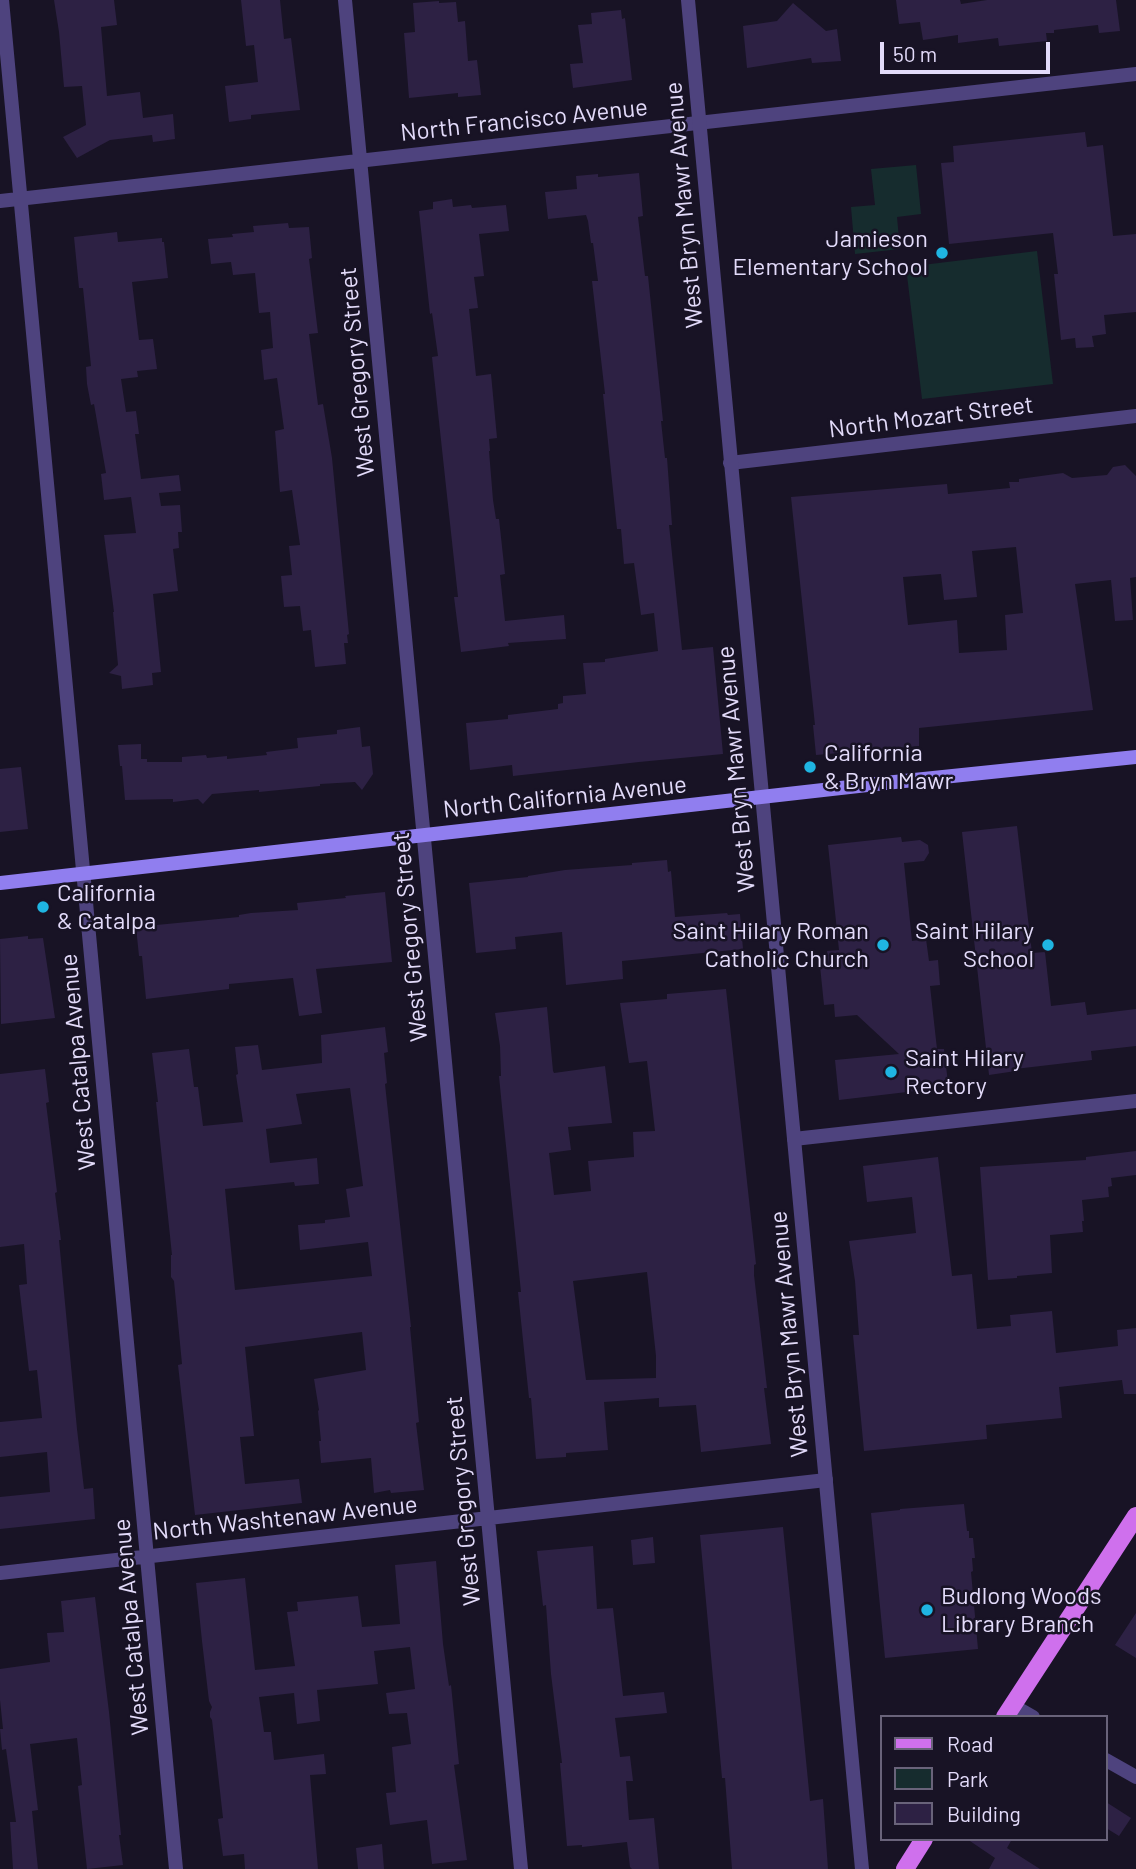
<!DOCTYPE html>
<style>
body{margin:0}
#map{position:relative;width:1136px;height:1869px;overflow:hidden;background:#181325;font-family:Barlow,sans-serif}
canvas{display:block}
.legend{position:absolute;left:880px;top:1715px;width:228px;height:126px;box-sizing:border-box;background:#181325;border:2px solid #69637a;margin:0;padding:9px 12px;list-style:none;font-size:21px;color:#e3dbfa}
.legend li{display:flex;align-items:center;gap:14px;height:35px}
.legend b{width:35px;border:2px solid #69637a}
.scale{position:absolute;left:880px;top:42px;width:170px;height:32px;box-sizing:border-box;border:4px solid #e3dbfa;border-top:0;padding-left:9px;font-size:21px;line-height:24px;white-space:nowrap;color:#e3dbfa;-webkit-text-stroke:5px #181325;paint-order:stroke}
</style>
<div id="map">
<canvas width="1136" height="1869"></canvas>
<ul class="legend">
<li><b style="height:9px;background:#cf70ed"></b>Road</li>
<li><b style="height:19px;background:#162c2e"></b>Park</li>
<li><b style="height:19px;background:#2d2144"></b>Building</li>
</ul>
<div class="scale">50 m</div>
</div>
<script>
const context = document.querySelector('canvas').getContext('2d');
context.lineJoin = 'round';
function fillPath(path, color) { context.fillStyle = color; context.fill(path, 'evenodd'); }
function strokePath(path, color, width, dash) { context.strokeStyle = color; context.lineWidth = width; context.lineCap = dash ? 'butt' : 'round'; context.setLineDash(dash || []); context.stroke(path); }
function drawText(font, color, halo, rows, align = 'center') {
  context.font = font + ' Barlow,sans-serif'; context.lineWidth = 5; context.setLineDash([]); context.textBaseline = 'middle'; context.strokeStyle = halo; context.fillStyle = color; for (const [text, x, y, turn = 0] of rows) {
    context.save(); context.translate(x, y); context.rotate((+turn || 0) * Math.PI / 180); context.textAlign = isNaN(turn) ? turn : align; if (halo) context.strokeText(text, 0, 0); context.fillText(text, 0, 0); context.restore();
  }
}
const green = new Path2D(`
 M916,165L921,214L897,217L900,249L855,254L851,207L875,205L871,169Z
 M1037,251L1053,384L922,399L906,267Z`);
const building = new Path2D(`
 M54,0H114L117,25L101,27L107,96L140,92L143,118L173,114L175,139L153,142L152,135L110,140L77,158L63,137L86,125L82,86L64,87L59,32Z
 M241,0H280L284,39L291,38L300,110L251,115V119L229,122L225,86L258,82L254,45L246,46Z
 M896,0H960L961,4L987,0H1116L1120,31L1099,33L1098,25L1054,30V33H1046L1047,41L999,46L998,38L958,43V35L923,40L920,22L899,24Z
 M439,1V3L456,2L458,22L465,21L468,61L477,60L481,95L458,97V93L409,98L404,33L415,32L413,3Z
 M793,3L826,31L837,29L841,61L812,63L811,58L747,68L743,26L777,21Z
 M621,10L622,19L625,18L632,80L573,88L570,64L583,63L578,25L592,24L591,13Z
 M1085,132L1087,147L1103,145L1113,236L1136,234V312L1104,315L1106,334L1092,336L1094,347L1076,348L1075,338L1061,340L1054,274H1058L1053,233L949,244L941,163L954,162L953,146Z
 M639,173L643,216L638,217L645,276H648L663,421H661L665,458H667L672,525H669L682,650L713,647L723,754L639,762L513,776L512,765L470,770L466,723L508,719V715L558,709V704L563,703V696L586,694L583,663L605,662V659L658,651L654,613L641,615L634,563L624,564L621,529H617L603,394H605L592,281H598L593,243H591L588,221L586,215L548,219L545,192L577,189L576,176L598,174V177Z
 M452,199L453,207L471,205L472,208L506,205L509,231L479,234L484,276L474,277L478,308L469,309L476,376L491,374L497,438L489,439L490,451H489L493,500L496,519H499L505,574L500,575L505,621L564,615L566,639L508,643L509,646L461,652L454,597H458L432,357L438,356L432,313L430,314L419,211L433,209V202Z
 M288,223L289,228L309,227L312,258L309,259L318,333L309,334L318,405L323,404L332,458L349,634L347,635L348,643H344L346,664L315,667L311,630L303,631L300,606L284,607L281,576L292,575L289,546L300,545L292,490L280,492L275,431L284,429L277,378L264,380L261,350L273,348L270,312L259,313L255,273L233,275L231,262L211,264L208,239L233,237L232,234L254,232L253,226Z
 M117,232L118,242L162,238V242H164L168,278L132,282L139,340L153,339L157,369L137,371L138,377L121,379L126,412L136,411L139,434H135L141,479L179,475L181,491L159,493L161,506L180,505L182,532H178L179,548L173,549L178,591L153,594L161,672L152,673L153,685L122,689L121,676L109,673L118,665L113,612H114L104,535L136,533L131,497L104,500L101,474L106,473L94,404L91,405L87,384L86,367L91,366L83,288H79L74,237Z
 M1125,465L1136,476V577L1130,578L1133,620L1115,621L1111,580L1075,584L1093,710L919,728V746L816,755L813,725H815L791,497L947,484L948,494L1010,488L1009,482H1019V479L1063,473L1072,478L1107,475L1113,467ZM1016,547L1023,613L1005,615L1007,650L959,653L957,620L908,625L903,577L941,574L944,600L977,597L972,551Z
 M360,727L362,747L370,746L373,774L362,790L355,782L320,784V786L259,792V790L212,794L203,804L198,799L173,802V799L125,800L122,766H120L118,745L141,744V759H147V762H182V757L206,755L207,758L227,756V759L267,755L266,752L298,748L297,738L337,734V730Z
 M21,767L28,829L0,832V769Z
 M1017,826L1032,953L1045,952L1051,1006L1085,1002L1087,1015L1136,1009V1046L1091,1051L1092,1060L1015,1069L1016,1071L989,1075L962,832Z
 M901,837L902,842L920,840L928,845L929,853L924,861L904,863L912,941L926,939L929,961L938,960L940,985L930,986L937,1049H944L948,1083L924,1086V1090L839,1100L835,1060L899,1054L857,1015L835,1017L834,1004L824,1005L820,966L829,965L827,951L839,950L828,845Z
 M667,860L668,872L671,871L675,917L727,913L728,915L740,914L743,949L622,961L623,979L566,985L562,932L515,937L516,949L476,953L469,883L528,877V876L565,870L632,865V863Z
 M385,892L392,962L316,969L322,1013L299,1016L293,978L229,984V989L146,999L142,956H139L136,927L239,917V915L251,913L298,910L297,903L346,898L345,896Z
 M28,936V939L43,938L55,1018L1,1024L0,939Z
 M726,989L756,1264L754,1265V1275L767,1388H764L771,1444L701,1452L696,1405L659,1407V1398L604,1402L608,1450L566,1453V1457L536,1459L531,1398H529L518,1292H521L502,1107L499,1076H501L500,1046L495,1013L547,1007L553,1071L554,1073L605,1066L612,1123L568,1127L571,1150L549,1153L554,1195L591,1191L588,1161L634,1157L633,1132L655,1131L647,1061L629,1063L620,1003L667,999V994ZM647,1272L656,1356V1378L586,1380L573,1281Z
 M385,1027L388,1052L384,1053L387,1083L385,1084L411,1327H410L419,1422L416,1423L424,1490L391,1493L390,1490L374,1493L371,1458L321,1463L319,1441H321L318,1411L319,1410L314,1379L366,1370L362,1332L245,1347L254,1436L240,1437L245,1484L299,1479L302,1503L195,1515L178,1365L182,1364L174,1281L171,1277V1255H172L156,1102H158L152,1053L189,1049L194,1087H198L203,1126L243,1122L236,1075L238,1074L235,1047L258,1045L262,1070L322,1063L321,1035ZM350,1088L363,1186L346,1189L350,1217L325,1220V1223L298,1225L300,1250L368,1242L372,1276L235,1290L225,1189L294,1182L295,1186L319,1184L317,1158L270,1163L266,1129L302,1124L296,1094Z
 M45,1069L49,1102L46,1103L57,1192L55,1193L61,1240H59L77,1429L84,1489L93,1488L95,1519L0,1529V1497L50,1492L47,1452L0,1457V1422L42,1418L37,1370L29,1371L19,1285L27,1284L24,1244L0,1247V1074Z
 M1136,1151V1175L1111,1178L1112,1186L1108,1187L1109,1197L1082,1200L1084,1221H1082L1083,1232L1050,1235L1052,1273L1017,1276V1278L988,1280L980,1167L1086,1160V1157Z
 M938,1157L952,1276L972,1274L977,1329L1011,1326L1010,1315L1052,1311L1056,1353L1118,1346L1117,1330L1136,1328V1394H1124L1122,1380L1059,1387L1062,1418L986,1425L987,1439L864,1451L853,1335H859L855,1281L849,1241L916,1233L912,1197L867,1202L863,1166Z
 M964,1504L967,1531H969V1538H973L975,1558H972L973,1571L971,1572L978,1649L885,1658L871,1513L900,1510V1509Z
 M783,1527L810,1801L823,1799L828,1869H732L725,1778H722L700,1535Z
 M653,1537L655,1563L633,1565L631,1540Z
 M593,1546L597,1609L613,1608L623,1696L664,1692L667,1713L615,1718L620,1757L630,1756L633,1781H626L629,1820L654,1818L659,1869H632L630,1867L627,1842L582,1847V1845L567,1846L560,1763H562L551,1674L546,1605L543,1606L537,1551Z
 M436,1561L443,1644L449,1686L451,1685L459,1764L454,1765L467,1860L432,1864L427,1820L390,1825L386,1793L396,1792L392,1747L411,1744L407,1713L389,1714L386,1693L415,1689L410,1647L374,1651L378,1684L317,1690L320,1721L297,1724L294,1693L259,1697L264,1732H271L274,1760L324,1754L326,1774L310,1775L318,1869H245L244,1854L223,1856L218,1819L223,1818L212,1720L210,1717V1712L212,1707L209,1701L202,1641L196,1583L245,1578L255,1670L295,1666L287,1612L298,1611L297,1602L358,1596L362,1627L400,1624L395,1565Z
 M95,1597L109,1712L121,1835H119L123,1865L87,1869L78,1786L82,1785L77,1738L30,1744L38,1810L32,1811L38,1869H13L10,1822H16L6,1749L2,1750L0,1729H3L0,1700V1669L50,1662L47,1633L64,1632L61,1601Z
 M1136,1613V1658L1115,1645Z
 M1106,1802L1131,1818L1119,1836L1106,1828Z
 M967,1839H1012L1007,1848L1040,1869H989L995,1858Z
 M382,1844L384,1869H358L356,1848Z`);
const minor = new Path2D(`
 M2,0L176,1869
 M345,0L521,1869
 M0,201L1136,74
 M730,463L1136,416
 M794,1139L1136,1101
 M0,1573L826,1480
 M1012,1705L1033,1717
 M1106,1760L1136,1777`);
const tertiary = new Path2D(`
 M688,0L862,1869`);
const secondary = new Path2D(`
 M0,883L885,783L1136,757`);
const primary = new Path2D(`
 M1005,1717L1136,1516
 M905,1869L924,1839`);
const markers = [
 [942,253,7,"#1fb5e2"],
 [810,767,7,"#1fb5e2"],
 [43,907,7,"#1fb5e2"],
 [883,945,7,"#1fb5e2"],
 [1048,945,7,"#1fb5e2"],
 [891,1072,7,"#1fb5e2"],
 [927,1610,7,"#1fb5e2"]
];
const streetNames = [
 ["North Francisco Avenue",524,120,-6],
 ["West Bryn Mawr Avenue",684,205,-95],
 ["West Gregory Street",357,372,-95],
 ["North Mozart Street",931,417,-7],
 ["West Bryn Mawr Avenue",736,769,-95],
 ["North California Avenue",565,797,-6],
 ["West Gregory Street",410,937,-95],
 ["West Catalpa Avenue",78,1062,-95],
 ["West Bryn Mawr Avenue",789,1334,-95],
 ["West Gregory Street",463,1501,-95],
 ["North Washtenaw Avenue",285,1518,-6],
 ["West Catalpa Avenue",131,1627,-95]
];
const poiNames = [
 ["Jamieson",928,239,"right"],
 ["Elementary School",928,267,"right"],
 ["California",824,753],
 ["& Bryn Mawr",824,781],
 ["California",57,893],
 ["& Catalpa",57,921],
 ["Saint Hilary Roman",869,931,"right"],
 ["Catholic Church",869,959,"right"],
 ["Saint Hilary",1034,931,"right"],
 ["School",1034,959,"right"],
 ["Saint Hilary",905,1058],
 ["Rectory",905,1086],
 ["Budlong Woods",941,1596],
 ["Library Branch",941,1624]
];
fillPath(green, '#162c2e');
fillPath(building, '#2d2144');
strokePath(minor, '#4e437e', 14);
strokePath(tertiary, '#4e437e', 14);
strokePath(secondary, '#907eef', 14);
strokePath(primary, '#cf70ed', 18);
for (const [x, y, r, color] of markers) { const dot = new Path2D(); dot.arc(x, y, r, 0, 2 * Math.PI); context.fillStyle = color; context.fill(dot); strokePath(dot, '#181325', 2.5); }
drawText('24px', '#e3dbfa', '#181325', streetNames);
drawText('24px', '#e3dbfa', '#181325', poiNames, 'left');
</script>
